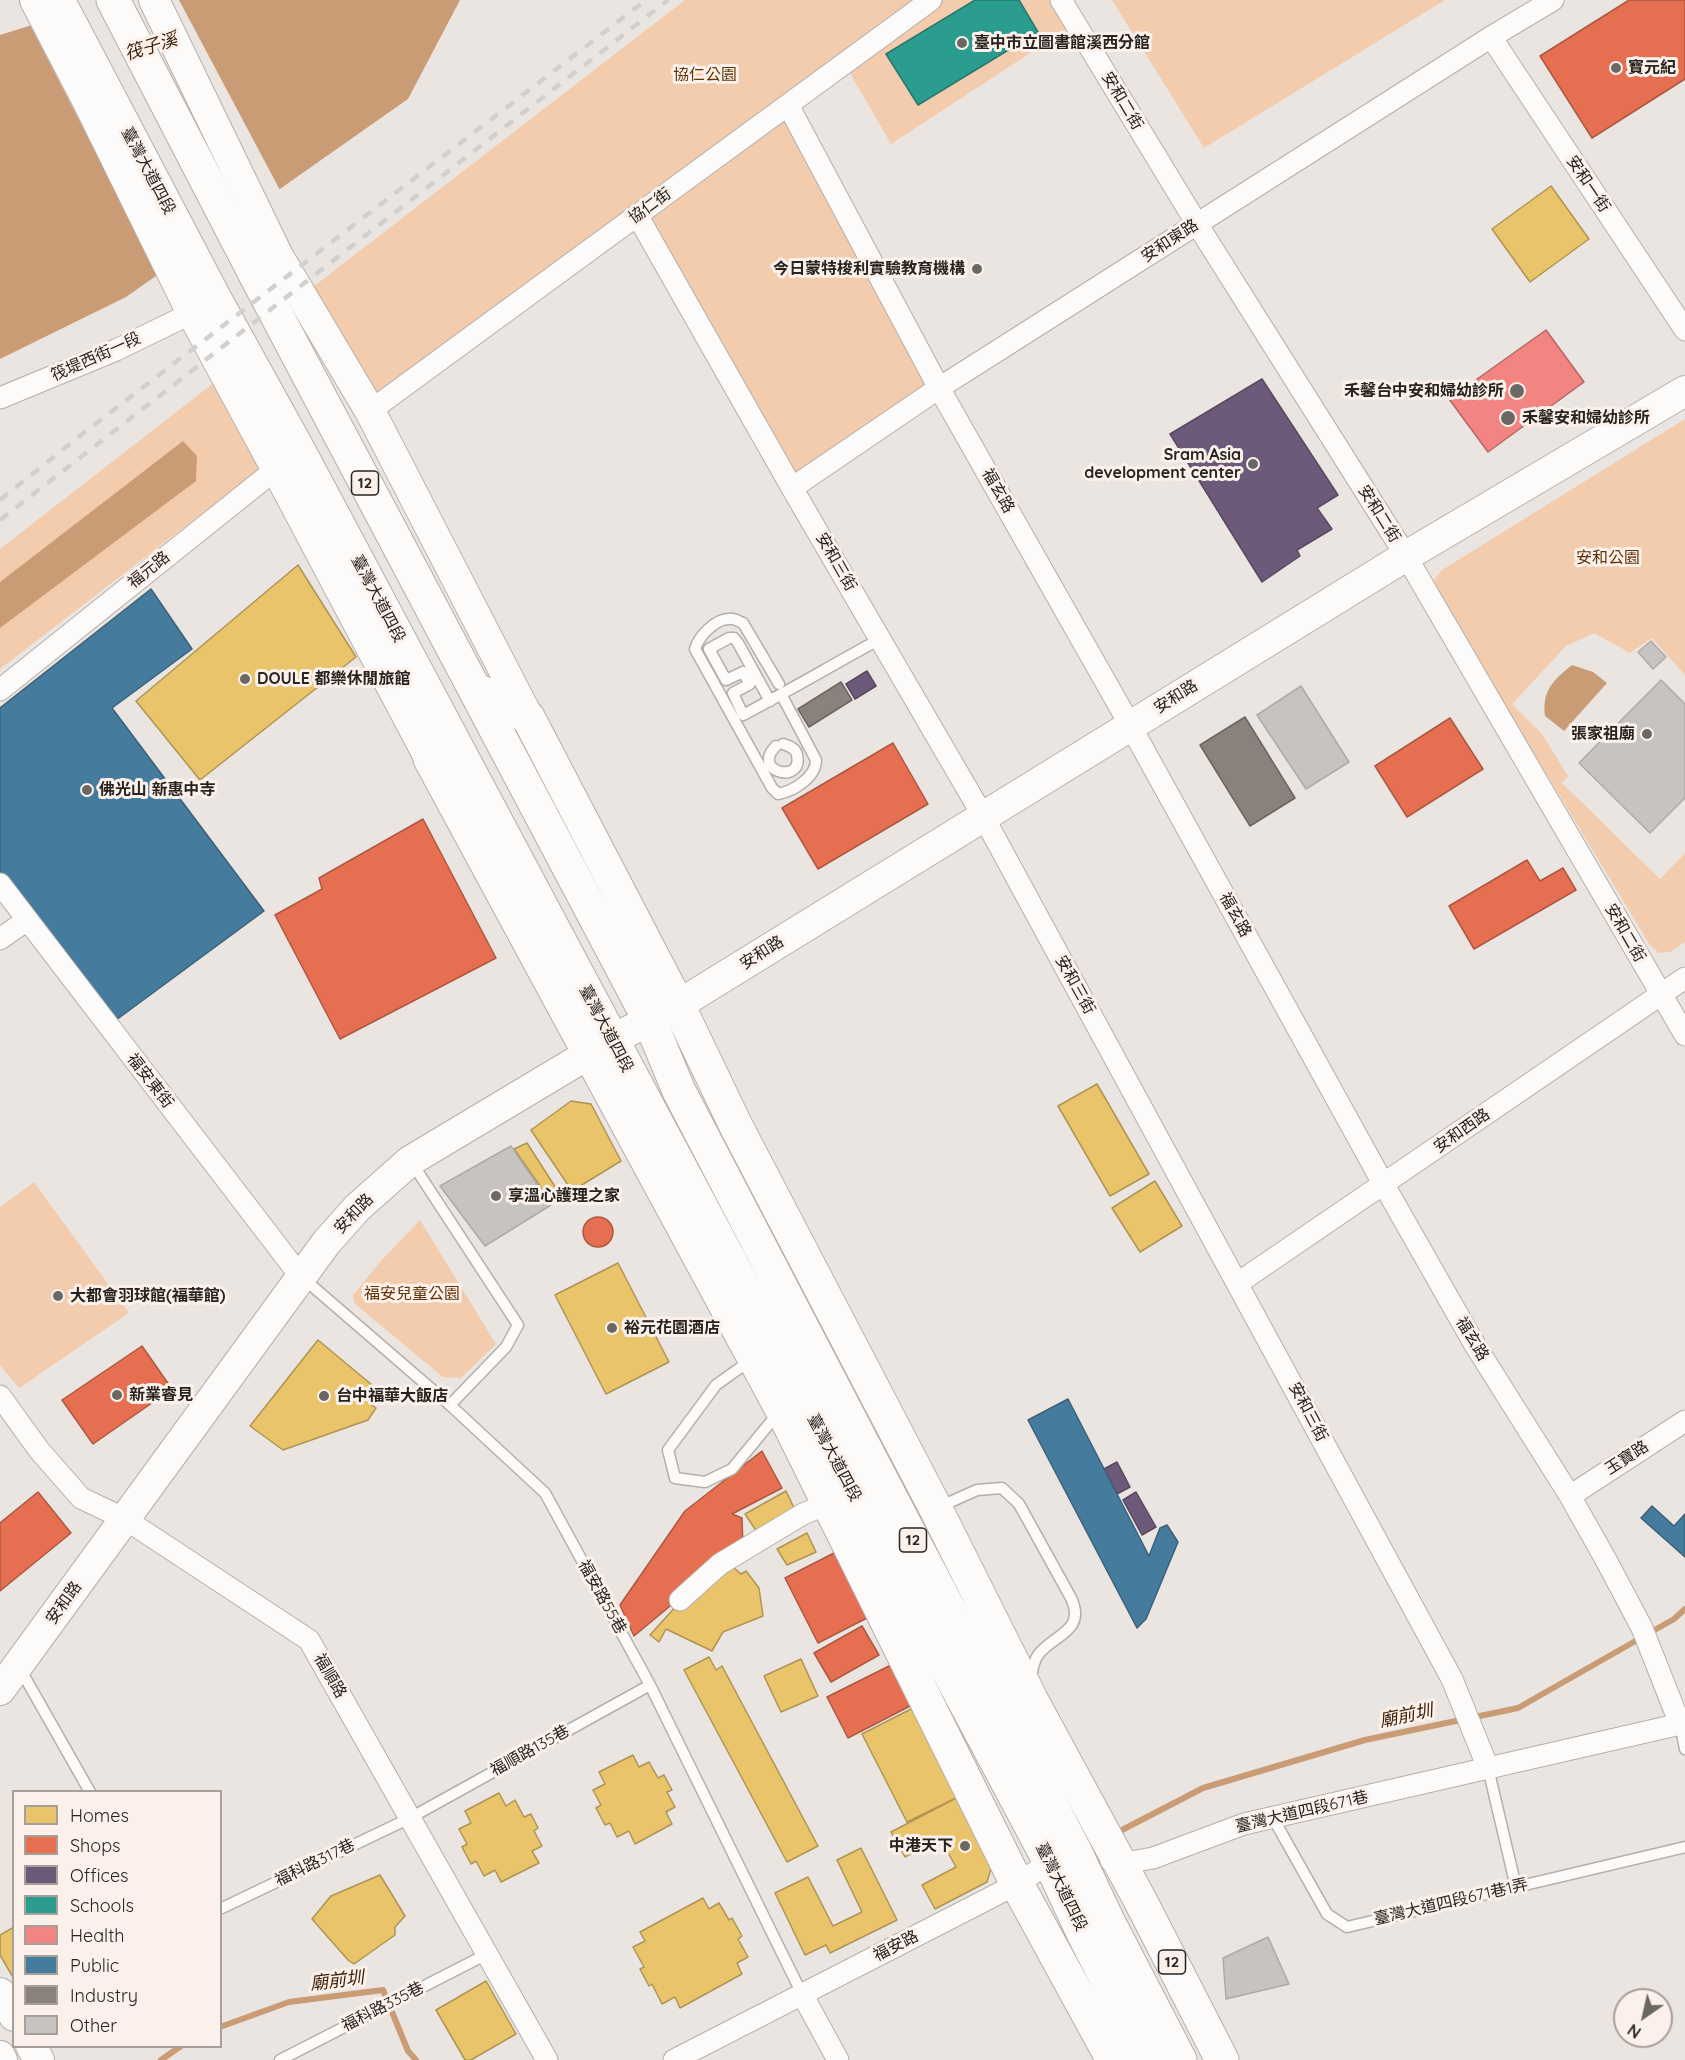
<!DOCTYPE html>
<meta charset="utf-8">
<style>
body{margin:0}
#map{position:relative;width:1685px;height:2060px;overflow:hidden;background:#eae5e0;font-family:Quicksand,sans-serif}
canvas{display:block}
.legend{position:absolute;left:12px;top:1790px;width:210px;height:258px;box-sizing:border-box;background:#fcf1ea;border:2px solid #a79f99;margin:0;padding:8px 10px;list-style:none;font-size:18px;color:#272320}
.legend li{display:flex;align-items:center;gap:12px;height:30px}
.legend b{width:30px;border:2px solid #a79f99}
.north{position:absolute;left:1613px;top:1988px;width:60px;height:60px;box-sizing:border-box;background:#fcf1ea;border:2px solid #a79f99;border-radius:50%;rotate:214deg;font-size:16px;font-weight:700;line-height:24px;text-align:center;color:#272320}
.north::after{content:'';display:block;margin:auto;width:21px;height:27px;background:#6b6763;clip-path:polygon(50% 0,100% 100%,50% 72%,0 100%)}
</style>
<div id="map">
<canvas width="1685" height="2060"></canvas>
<ul class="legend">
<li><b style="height:16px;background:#e9c46a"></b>Homes</li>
<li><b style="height:16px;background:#e76f51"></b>Shops</li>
<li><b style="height:16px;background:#6d597a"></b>Offices</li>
<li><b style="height:16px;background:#2a9d8f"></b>Schools</li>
<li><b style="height:16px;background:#f28482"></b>Health</li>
<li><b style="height:16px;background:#457b9d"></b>Public</li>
<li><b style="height:16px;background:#8a817c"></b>Industry</li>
<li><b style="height:16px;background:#c7c3c0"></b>Other</li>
</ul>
<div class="north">N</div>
</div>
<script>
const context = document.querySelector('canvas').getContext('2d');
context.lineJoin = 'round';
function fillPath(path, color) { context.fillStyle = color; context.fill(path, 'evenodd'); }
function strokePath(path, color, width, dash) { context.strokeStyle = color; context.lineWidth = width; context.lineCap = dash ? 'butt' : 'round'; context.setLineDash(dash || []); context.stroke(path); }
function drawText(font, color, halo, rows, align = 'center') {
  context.font = font + ' Quicksand,"Noto Sans TC",sans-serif'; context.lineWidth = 6; context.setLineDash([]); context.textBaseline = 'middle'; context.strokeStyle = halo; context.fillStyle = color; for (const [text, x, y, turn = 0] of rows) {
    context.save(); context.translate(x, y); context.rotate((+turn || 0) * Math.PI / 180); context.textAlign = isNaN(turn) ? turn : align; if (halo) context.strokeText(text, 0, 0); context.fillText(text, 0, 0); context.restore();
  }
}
const green = new Path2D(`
 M685,0H928L373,404L309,290Z
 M941,0H1050L1067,29L891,144L847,68Z
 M1112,0H1445L1204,148Z
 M785,116L930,383L794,476L648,218Z
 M224,375L270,461L0,669V549Z
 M1685,419V675L1652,638L1630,653L1594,633L1566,646L1512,704L1542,734L1568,776L1562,783L1660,879L1685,853V942L1670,952L1659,953L1650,945L1436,591L1434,580L1442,570Z
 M34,1182L129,1313L19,1388L0,1365V1207Z
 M420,1220L496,1344L461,1378L443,1377L355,1304L353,1295L380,1262Z`);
const water = new Path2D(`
 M112,0H460L408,99L126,297L0,359V35Z
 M183,441L197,456L196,481L0,628V582Z
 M1572,665L1593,672L1607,683L1564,731L1545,716C1542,691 1553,680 1572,665Z`);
const pier = new Path2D(`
 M102,0H179L281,192L160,277L29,23Z`);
const homes = new Path2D(`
 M1551,186L1589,239L1530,282L1492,229Z
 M298,565L356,657L200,780L136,701Z
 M1097,1084L1149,1174L1110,1196L1058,1106Z
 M571,1101L591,1104L621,1161L572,1191L531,1130Z
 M527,1143L563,1199L552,1203L514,1149Z
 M1155,1181L1182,1226L1140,1252L1112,1208Z
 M618,1263L669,1362L606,1394L555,1295Z
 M318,1340L378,1390L369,1403L376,1408L368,1420L283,1450L250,1426Z
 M786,1491L796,1512L757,1532L745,1514Z
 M807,1533L816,1552L787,1565L777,1549Z
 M731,1565L741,1574L746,1571L759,1588L763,1616L723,1632L712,1651L666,1629L659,1642L650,1635L678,1604Z
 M709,1657L716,1670L722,1666L818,1846L787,1862L684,1670Z
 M801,1659L818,1696L781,1712L764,1676Z
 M913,1708L958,1797L907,1822L862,1734Z
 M633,1755L639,1767L649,1762L658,1778L664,1775L672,1790L667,1792L675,1807L666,1812L672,1824L635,1844L629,1831L617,1837L610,1823L605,1825L596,1808L601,1805L593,1790L605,1784L599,1772Z
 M499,1793L506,1806L515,1800L524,1817L531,1814L538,1828L534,1831L542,1846L532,1851L539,1863L501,1882L495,1870L484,1876L476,1861L471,1864L462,1847L467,1844L459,1829L471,1823L465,1811Z
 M958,1797L993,1862L987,1882L935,1909L922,1885L956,1867L940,1838L905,1857L891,1832Z
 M861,1848L897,1920L830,1953L826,1945L805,1955L775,1893L808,1877L833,1926L862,1912L837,1860Z
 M380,1875L405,1916L395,1927V1935L354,1964L348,1960L312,1919L331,1896Z
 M703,1898L709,1909L719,1903L729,1920L732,1918L742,1936L738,1939L748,1957L737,1963L742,1974L680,2008L675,1997L662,2004L652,1984L649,1986L640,1969L644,1967L633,1947L645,1941L640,1932Z
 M14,1927V1979L0,1955V1935Z
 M486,1981L516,2034L471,2060H465L436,2010Z`);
const shops = new Path2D(`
 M1629,0H1685V79L1592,138L1540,56Z
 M1450,718L1483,769L1407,817L1375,766Z
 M893,743L928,804L818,869L782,808Z
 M423,819L496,958L340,1039L275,915L322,889L319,878Z
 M1527,860L1540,881L1563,868L1576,890L1474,949L1449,906Z
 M583 1232a15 15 0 1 1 30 0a15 15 0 1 1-30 0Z
 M142,1346L172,1389L93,1444L62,1400Z
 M762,1451L782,1488L732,1514L742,1518L743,1548L717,1567L634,1636L620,1605L685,1511Z
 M38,1492L71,1533L0,1591V1523Z
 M836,1552L869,1617L818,1643L785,1578Z
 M862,1626L879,1655L831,1682L814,1653Z
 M891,1665L912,1705L848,1738L827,1697Z`);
const offices = new Path2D(`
 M1262,379L1338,495L1317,508L1332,529L1297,550L1300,556L1262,582L1170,434Z
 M867,671L876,686L855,699L846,684Z
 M1117,1462L1130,1487L1117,1494L1104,1469Z
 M1136,1492L1156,1527L1142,1535L1123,1500Z`);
const schools = new Path2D(`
 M975,0H1019L1038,32L918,105L886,54Z`);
const health = new Path2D(`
 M1546,330L1584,382L1488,452L1449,399Z`);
const public = new Path2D(`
 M151,589L192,649L112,708L264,911L112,1023L0,872V708Z
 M1068,1399L1149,1556L1160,1528L1167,1525L1178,1542L1146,1619L1137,1628L1028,1420Z
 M1652,1506L1674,1526L1685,1514V1557L1641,1518Z`);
const industry = new Path2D(`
 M841,682L852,700L809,727L798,709Z
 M1245,717L1295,798L1250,826L1200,745Z`);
const stream = new Path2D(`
 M1122,1830L1203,1788L1365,1740L1518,1708L1674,1619L1685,1609
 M220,2027L289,2002L383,1990L408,2051L416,2060
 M161,2060L181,2046`);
const building = new Path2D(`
 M1651,641L1666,657L1653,669L1638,652Z
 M1661,680L1685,704V798L1650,833L1579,763Z
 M1301,686L1349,762L1306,789L1257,715Z
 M511,1146L551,1205L485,1246L440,1186Z
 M1268,1937L1289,1984L1226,1999L1223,1958Z`);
const lane = new Path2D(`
 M779,684L743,623C738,621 734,618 729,619C715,619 699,636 695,649L772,788L778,794C794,791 816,777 816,760L781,694
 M770,701L738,643L734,638H729L709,649L726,680L743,672L750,684L733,693L743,715C790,690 834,664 880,639
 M776,746C750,772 804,785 797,755C796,748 789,746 783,744
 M412,1163L518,1325L506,1347L450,1405
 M304,1279L450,1405L545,1493L650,1685L802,1994
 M751,1360L716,1385L668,1450L675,1478L705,1482L732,1469L779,1412
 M939,1507L977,1490L1002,1488L1019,1504L1071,1598C1087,1632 1052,1635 1038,1655C1033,1662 1032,1671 1031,1679
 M19,1667L90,1792
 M1680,1724L1685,1749
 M1488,1768L1516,1887
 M1273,1818L1327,1914L1347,1927L1685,1847
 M220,1909L410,1818L650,1685
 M280,2060L487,1954`);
const street = new Path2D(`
 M1061,0L1197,224L1406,556L1685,1035
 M1491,37L1685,330
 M788,105L939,388L1130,725L1384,1185L1475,1345L1570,1496L1606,1560L1642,1628L1680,1724
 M637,215L792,488L983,816L1452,1679L1488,1768
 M0,398L116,350L192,313
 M370,411L931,0
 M792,488L939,388L1491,37L1553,0
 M0,690L285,462
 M0,884L301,1277
 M0,939L27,920
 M1238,1283L1685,978
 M0,1396L39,1450L81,1498L125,1519L309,1640L547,2060
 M1570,1496L1685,1421
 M680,1600L720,1564L803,1514L827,1504
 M1111,1861L1119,1864L1153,1858L1244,1824L1685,1723
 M802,1994L838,2060
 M674,2060L1017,1884L1050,1862L1061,1857`);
const secondary = new Path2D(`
 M35,0L88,102L192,313L276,468L430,759
 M154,0L278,256L370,411L528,717
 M0,1690L326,1243L357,1208L410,1161L612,1040L678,1005L1406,556L1685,391
 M0,1993L14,2016
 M31,2046L39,2060
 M0,2056L2,2060`);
const primary = new Path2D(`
 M58,0L216,301L299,451L1050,1862L1084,1935L1148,2060
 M113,0L257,278L649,1019L679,1091L1075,1851L1108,1921L1180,2060
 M474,688L528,717L678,1005L736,1126L936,1509L1032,1701L1140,1900L1222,2060
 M437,710L430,759L782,1410L1017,1884L1113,2060`);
const rail = new Path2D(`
 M0,500L81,435L646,0
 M0,520L668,0`);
const markers = [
 [962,43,6,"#6b6763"],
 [1616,68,6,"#6b6763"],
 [977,269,6,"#6b6763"],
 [1517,391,8,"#6b6763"],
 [1508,418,8,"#6b6763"],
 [1253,464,6,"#6b6763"],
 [245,679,6,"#6b6763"],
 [1647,734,6,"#6b6763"],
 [87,790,6,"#6b6763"],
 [496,1196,6,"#6b6763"],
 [58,1296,6,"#6b6763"],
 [612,1328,6,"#6b6763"],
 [117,1395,6,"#6b6763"],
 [324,1396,6,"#6b6763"],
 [965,1846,6,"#6b6763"]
];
const shields = [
 [365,483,27],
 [913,1540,27],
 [1172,1962,27]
];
const shieldNames = [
 ["12",365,483],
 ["12",913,1540],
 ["12",1172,1962]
];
const poiNames = [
 ["臺中市立圖書館溪西分館",974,43],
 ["寶元紀",1628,68],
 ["今日蒙特梭利實驗教育機構",965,269,"right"],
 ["禾馨台中安和婦幼診所",1504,391,"right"],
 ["禾馨安和婦幼診所",1522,418],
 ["Sram Asia",1241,455,"right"],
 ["development center",1241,473,"right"],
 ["DOULE 都樂休閒旅館",257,679],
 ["張家祖廟",1635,734,"right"],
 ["佛光山 新惠中寺",99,790],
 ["享溫心護理之家",508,1196],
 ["大都會羽球館(福華館)",70,1296],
 ["裕元花園酒店",624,1328],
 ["新業睿見",129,1395],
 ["台中福華大飯店",336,1396],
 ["中港天下",953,1846,"right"]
];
const parkNames = [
 ["協仁公園",705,75],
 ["安和公園",1608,558],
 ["福安兒童公園",412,1294]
];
const streetNames = [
 ["安和二街",1122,101,59],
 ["臺灣大道四段",148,171,62],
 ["安和一街",1588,184,56],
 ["協仁街",650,206,-36],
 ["安和東路",1170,241,-33],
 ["筏堤西街一段",96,357,-24],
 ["福玄路",998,491,60],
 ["安和二街",1379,514,58],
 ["安和三街",836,562,60],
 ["福元路",149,570,-39],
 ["臺灣大道四段",378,599,62],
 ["安和路",1176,697,-32],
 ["福玄路",1235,915,61],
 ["安和二街",1625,933,60],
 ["安和路",762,953,-32],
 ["安和三街",1075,985,61],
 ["臺灣大道四段",606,1029,62],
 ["福安東街",150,1081,52],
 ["安和西路",1462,1131,-35],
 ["安和路",354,1214,-46],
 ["福玄路",1472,1339,59],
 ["安和三街",1308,1412,62],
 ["臺灣大道四段",834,1458,62],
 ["玉寶路",1627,1458,-33],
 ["福安路55巷",602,1597,61],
 ["安和路",64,1603,-54],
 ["福順路",330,1676,60],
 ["福順路135巷",530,1751,-29],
 ["臺灣大道四段671巷",1302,1812,-13],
 ["福科路317巷",315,1863,-26],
 ["臺灣大道四段",1061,1887,64],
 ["臺灣大道四段671巷1弄",1451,1902,-13],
 ["福安路",896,1946,-27],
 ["福科路335巷",383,2007,-27]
];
const waterNames = [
 ["筏子溪",151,47,-17],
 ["廟前圳",1406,1716,-12],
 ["廟前圳",337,1981,-7]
];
fillPath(green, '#f3ccad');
fillPath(water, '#ca9c75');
fillPath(pier, '#eae5e0');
fillPath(homes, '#e9c46a');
strokePath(homes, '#af9454', 1.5);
fillPath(shops, '#e76f51');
strokePath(shops, '#ad5842', 1.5);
fillPath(offices, '#6d597a');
strokePath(offices, '#58495f', 1.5);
fillPath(schools, '#2a9d8f');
strokePath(schools, '#29786e', 1.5);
fillPath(health, '#f28482');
strokePath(health, '#b56765', 1.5);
fillPath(public, '#457b9d');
strokePath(public, '#3c6178', 1.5);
fillPath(industry, '#8a817c');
strokePath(industry, '#6c6560', 1.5);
strokePath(stream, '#ca9c75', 6);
fillPath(building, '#c7c3c0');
strokePath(building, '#afaaa7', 1.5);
strokePath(lane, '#b3afac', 13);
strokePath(street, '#b3afac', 23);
strokePath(secondary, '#b3afac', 32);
strokePath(primary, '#b3afac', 35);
strokePath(lane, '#fcfbfa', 10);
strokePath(street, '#fcfbfa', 21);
strokePath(secondary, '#fcfbfa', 30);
strokePath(primary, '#fcfbfa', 33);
strokePath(rail, '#d0d0ce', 4.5, [10, 10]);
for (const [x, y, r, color] of markers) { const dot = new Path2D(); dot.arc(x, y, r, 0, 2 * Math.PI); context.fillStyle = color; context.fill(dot); strokePath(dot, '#fcf1ea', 2); }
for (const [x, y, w] of shields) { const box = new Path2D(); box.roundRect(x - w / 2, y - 12, w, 24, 4.5); context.fillStyle = '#fcf1ea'; context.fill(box); strokePath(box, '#272320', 1.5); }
drawText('bold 15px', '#272320', null, shieldNames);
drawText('bold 16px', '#272320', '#fcf1ea', poiNames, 'left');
drawText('16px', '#5f3409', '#fcf1ea', parkNames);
drawText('16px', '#272320', '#fcf1ea', streetNames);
drawText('italic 18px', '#3d220a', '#fcf1ea', waterNames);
</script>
